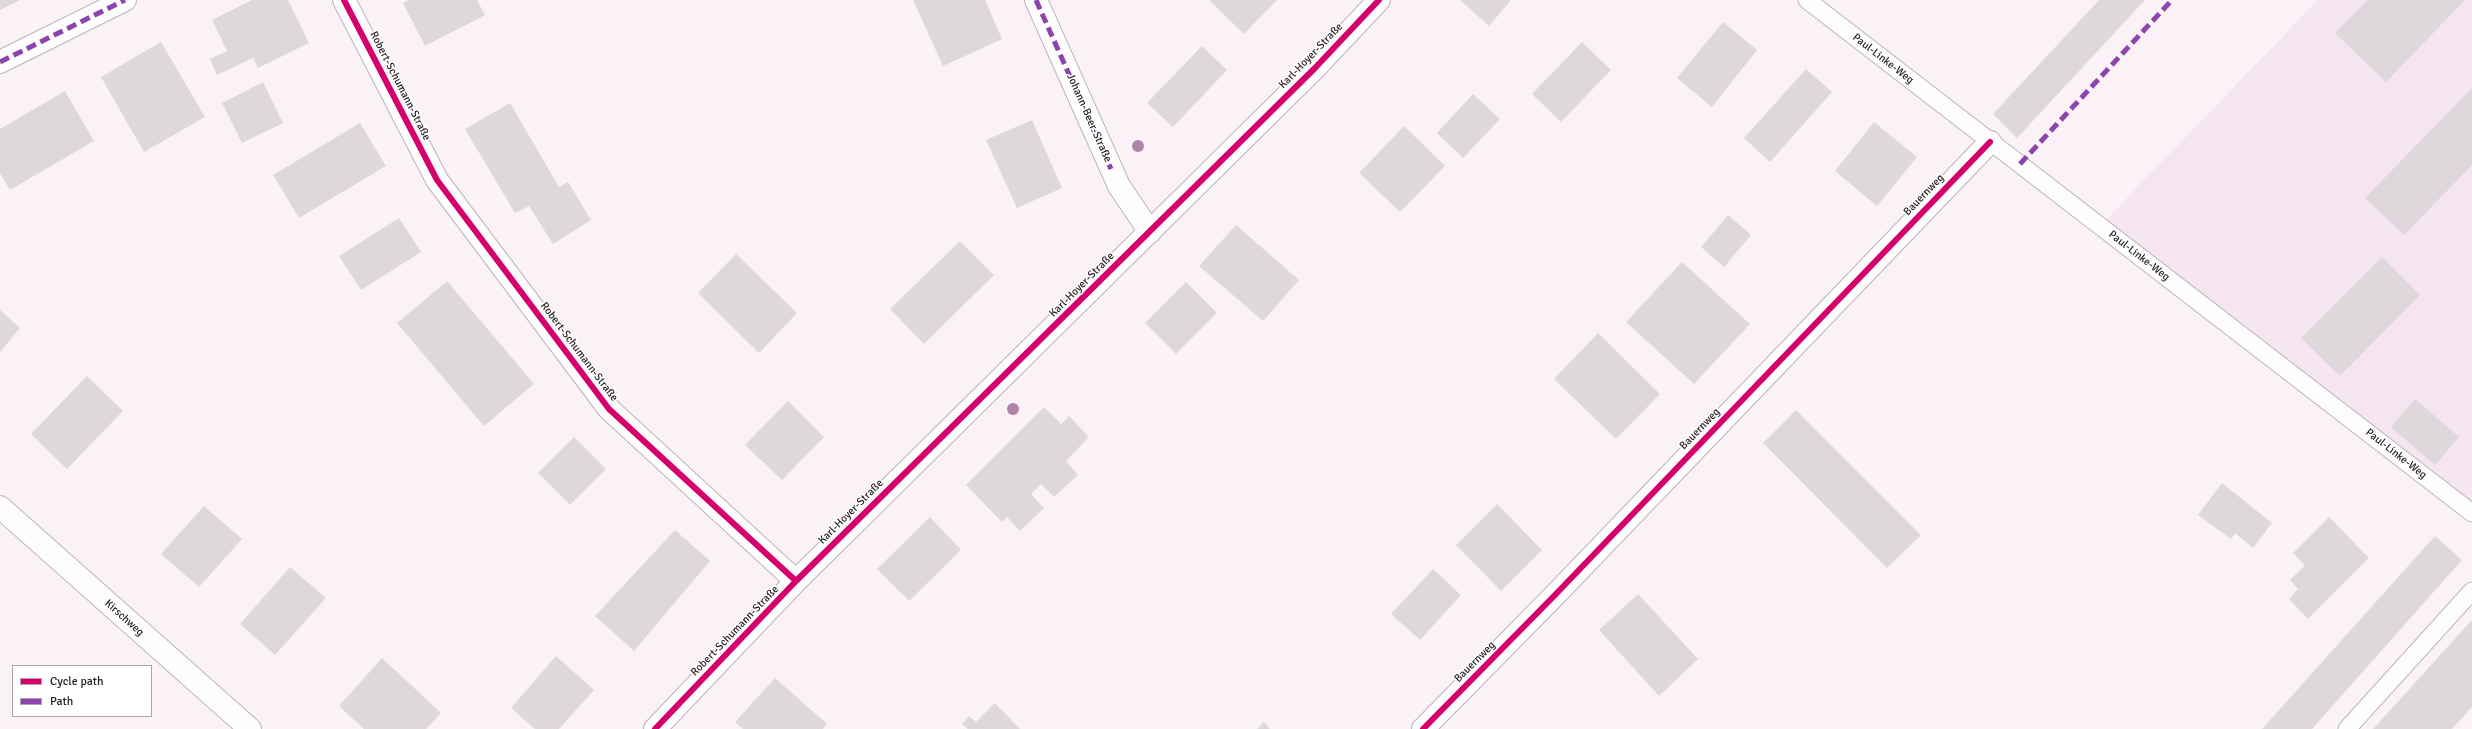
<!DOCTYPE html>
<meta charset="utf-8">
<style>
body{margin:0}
#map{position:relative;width:2472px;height:729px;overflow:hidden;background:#faf2f7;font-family:Signika,sans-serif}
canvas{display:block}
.legend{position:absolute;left:12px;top:665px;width:140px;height:52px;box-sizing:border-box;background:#fff;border:1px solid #a7a5a7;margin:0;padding:5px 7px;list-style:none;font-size:12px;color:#241e22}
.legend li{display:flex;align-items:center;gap:8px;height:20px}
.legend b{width:20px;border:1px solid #a7a5a7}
</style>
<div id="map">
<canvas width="2472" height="729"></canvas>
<ul class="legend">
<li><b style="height:5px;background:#d6006c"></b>Cycle path</li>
<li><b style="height:5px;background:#8e44ad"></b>Path</li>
</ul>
</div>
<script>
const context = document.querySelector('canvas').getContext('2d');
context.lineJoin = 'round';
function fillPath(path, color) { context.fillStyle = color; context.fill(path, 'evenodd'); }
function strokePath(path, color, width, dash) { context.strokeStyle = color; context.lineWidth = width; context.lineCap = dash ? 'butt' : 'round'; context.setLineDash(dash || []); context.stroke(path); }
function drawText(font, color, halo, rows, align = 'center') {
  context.font = font + ' Signika,sans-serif'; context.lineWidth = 3; context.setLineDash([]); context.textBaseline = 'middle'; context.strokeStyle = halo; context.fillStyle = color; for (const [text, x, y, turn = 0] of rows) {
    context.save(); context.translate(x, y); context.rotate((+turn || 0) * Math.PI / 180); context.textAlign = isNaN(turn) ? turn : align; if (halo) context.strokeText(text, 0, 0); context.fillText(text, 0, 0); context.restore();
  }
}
const built = new Path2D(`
 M2318,0H2472V506L2100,226Z`);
const building = new Path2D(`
 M0,0H20L0,10Z
 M252,0H288L309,43L258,68L253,58L217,75L210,59L227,51L212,20Z
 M409,0H477L485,15L425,46L403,3Z
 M913,0H985L1002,39L943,66Z
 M1209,0H1277L1244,34Z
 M1460,0H1511L1489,26Z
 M2099,0H2145L2017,138L1993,114Z
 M2368,0H2465L2386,82L2335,33Z
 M1723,22L1757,50L1712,107L1677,78Z
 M161,42L205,117L144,152L101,77Z
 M1582,42L1611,70L1561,122L1532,94Z
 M1202,46L1227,70L1173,127L1147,103Z
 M1806,69L1832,92L1770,162L1744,138Z
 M263,82L283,123L242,143L222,103Z
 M2472,88V165L2404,235L2365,198Z
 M65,91L94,141L10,190L0,173V129Z
 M1473,94L1500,119L1463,158L1437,133Z
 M510,103L559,187L568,182L591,220L553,244L529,206L515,213L465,129Z
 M1032,120L1062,188L1017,208L986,140Z
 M1874,122L1917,157L1877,206L1835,171Z
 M360,123L386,166L299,218L273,175Z
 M1404,126L1445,166L1400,212L1359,173Z
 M1728,215L1751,235L1724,267L1701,247Z
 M399,218L421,252L361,290L339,256Z
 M1236,225L1299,280L1263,321L1199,266Z
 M960,241L994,275L924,344L890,309Z
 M736,254L797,313L759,353L698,293Z
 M2382,257L2420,295L2340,376L2301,338Z
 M1682,262L1750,324L1694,384L1626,322Z
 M447,281L534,384L484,426L397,323Z
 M1186,282L1217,313L1176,354L1145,323Z
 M0,310L20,328L0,352Z
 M1598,333L1660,394L1616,439L1554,379Z
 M87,376L123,411L67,469L31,434Z
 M2415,399L2459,437L2435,465L2391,427Z
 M788,401L824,437L782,480L745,445Z
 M1044,407L1061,424L1069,416L1089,437L1066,461L1078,475L1054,497L1041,484L1031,494L1044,508L1020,531L1007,517L1002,522L966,485Z
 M1796,410L1921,535L1887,568L1763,443Z
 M574,437L606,469L570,505L538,473Z
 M2222,483L2272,523L2253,548L2235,533L2231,539L2198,515Z
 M1497,504L1542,550L1501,591L1456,545Z
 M204,506L242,539L199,587L161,554Z
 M930,517L961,550L909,601L877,569Z
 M2329,517L2369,558L2308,619L2289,599L2298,589L2290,580L2305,565L2293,553Z
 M675,530L710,561L634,651L595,616Z
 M2435,536L2462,560L2312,729H2262Z
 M290,567L326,598L275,655L240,624Z
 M1433,569L1461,595L1420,640L1391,614Z
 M1638,594L1698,659L1659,696L1599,630Z
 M2472,620V707L2452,729H2373Z
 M556,656L594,690L559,729H535L511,708Z
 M382,658L441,713L426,729H364L339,706Z
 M775,678L827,724L823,729H743L735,722Z
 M995,703L1020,729H968L962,724L969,716L976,722Z
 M1264,722L1270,729H1257Z`);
const service = new Path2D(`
 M1807,0L2472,513
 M2347,729L2472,591`);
const minor = new Path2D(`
 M344,0L437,180L609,409L796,581
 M1036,0L1119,186L1150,232
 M0,62L125,0
 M0,507L250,729
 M655,729L796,581L1315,68L1379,0
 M1423,729L1554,596L1990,142`);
const quiet = new Path2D(`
 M1036,0L1111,169
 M0,62L125,0
 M2020,164L2172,0`);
const cycleway = new Path2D(`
 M344,0L437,180L609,409L796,581
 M655,729L796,581L1315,68L1379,0
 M1423,729L1554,596L1990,142`);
const trees = [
 [1138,146],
 [1013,409]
];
const streetNames = [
 ["Karl-Hoyer-Straße",1311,56,-46],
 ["Paul-Linke-Weg",1883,59,38],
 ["Robert-Schumann-Straße",400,86,63],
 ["Johann-Beer-Straße",1089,118,66],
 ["Bauernweg",1924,195,-46],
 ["Paul-Linke-Weg",2139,256,38],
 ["Karl-Hoyer-Straße",1082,285,-45],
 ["Robert-Schumann-Straße",579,352,53],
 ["Bauernweg",1700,429,-46],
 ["Paul-Linke-Weg",2396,454,38],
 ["Karl-Hoyer-Straße",851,512,-45],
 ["Kirschweg",124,618,42],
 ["Robert-Schumann-Straße",735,631,-46],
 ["Bauernweg",1475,662,-45]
];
fillPath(built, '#f4e5ef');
fillPath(building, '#ded8dc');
strokePath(service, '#bbb4b8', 19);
strokePath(minor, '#bbb4b8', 24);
strokePath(service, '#fefdfe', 17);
strokePath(minor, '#fefdfe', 22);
strokePath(quiet, '#8e44ad', 5, [10, 5]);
strokePath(cycleway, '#d6006c', 6);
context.fillStyle = '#b084a6';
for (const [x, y] of trees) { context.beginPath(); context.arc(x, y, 6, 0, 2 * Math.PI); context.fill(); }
drawText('11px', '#241e22', '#fff', streetNames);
</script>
